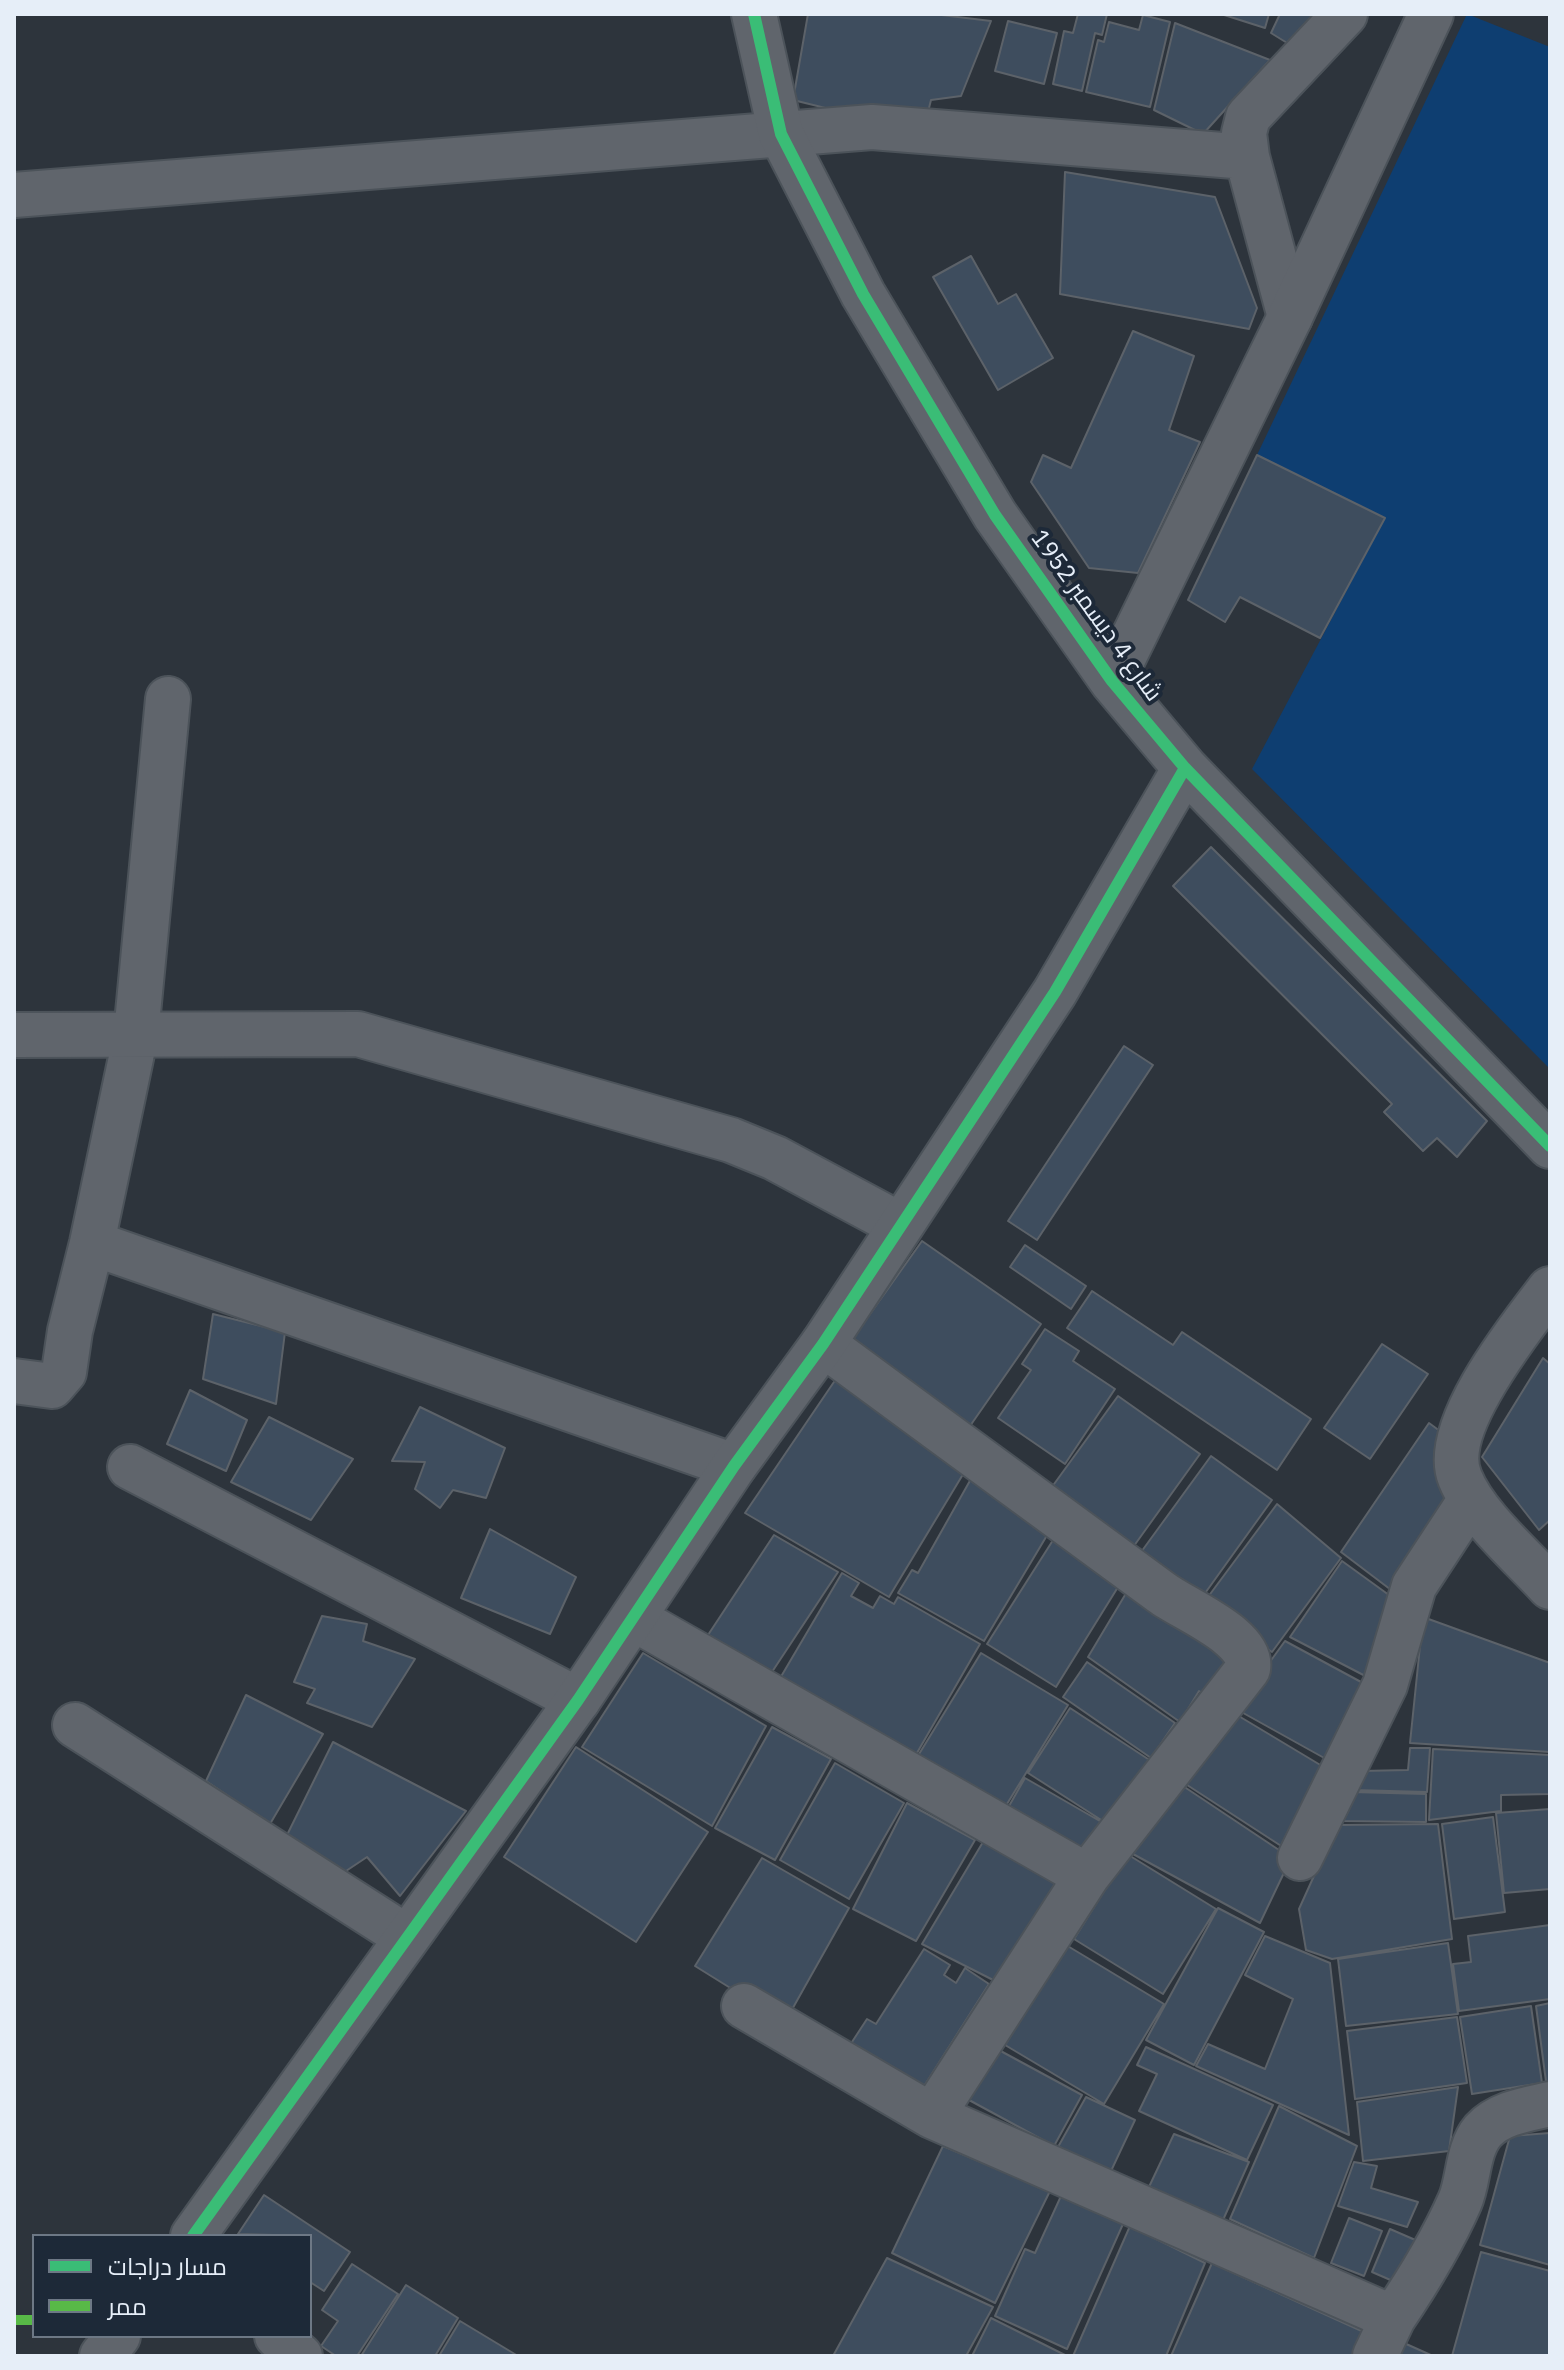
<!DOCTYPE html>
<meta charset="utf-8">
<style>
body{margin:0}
#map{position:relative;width:1564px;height:2370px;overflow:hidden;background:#2d343c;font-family:"IBM Plex Sans",Cairo,sans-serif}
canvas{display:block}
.frame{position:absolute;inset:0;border:16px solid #e6eef8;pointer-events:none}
.legend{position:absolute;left:32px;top:2234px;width:280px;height:104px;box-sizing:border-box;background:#1d2938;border:2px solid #6d7885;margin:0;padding:10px 14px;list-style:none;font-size:24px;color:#e6eef8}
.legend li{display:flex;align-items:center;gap:16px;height:40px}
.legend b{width:40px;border:2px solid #6d7885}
</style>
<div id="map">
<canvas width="1564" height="2370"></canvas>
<div class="frame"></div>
<ul class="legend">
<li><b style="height:10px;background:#3abd76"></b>مسار دراجات</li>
<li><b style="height:10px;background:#58b947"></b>ممر</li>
</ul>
</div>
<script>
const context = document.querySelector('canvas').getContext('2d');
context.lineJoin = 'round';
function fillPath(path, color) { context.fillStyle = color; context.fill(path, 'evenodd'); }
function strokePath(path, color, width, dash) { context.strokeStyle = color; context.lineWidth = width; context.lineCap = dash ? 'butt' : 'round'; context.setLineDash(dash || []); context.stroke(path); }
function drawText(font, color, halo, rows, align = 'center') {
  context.font = font + ' "IBM Plex Sans",Cairo,sans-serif'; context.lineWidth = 8; context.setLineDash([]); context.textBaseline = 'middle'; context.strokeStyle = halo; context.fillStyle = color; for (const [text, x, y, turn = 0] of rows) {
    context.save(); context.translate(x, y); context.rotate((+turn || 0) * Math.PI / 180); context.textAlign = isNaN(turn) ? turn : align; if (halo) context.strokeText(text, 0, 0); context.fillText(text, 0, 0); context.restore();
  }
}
const green = new Path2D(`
 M1467,14L1550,47V1069L1252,769L1385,518L1257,455Z`);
const building = new Path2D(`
 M808,14H933L991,21L961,96L931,100L923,132L793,100Z
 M1078,14H1107L1102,35L1095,33L1082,91L1053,84L1064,31L1073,33Z
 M1221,14H1269L1265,28Z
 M1280,14H1324L1292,46L1271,33Z
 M1143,15L1170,22L1150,107L1086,92L1098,40L1104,42L1109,22L1139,30Z
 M1008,21L1057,33L1044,84L995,71Z
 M1175,23L1270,60L1203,134L1154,110Z
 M1065,172L1215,197L1257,308L1249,329L1060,294Z
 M971,256L998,304L1016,294L1053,358L998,390L933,277Z
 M1133,331L1194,356L1169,430L1200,442L1138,573L1089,568L1031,482L1043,455L1071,468Z
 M1257,455L1385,518L1320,638L1240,597L1225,622L1188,600Z
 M1211,847L1487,1121L1457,1157L1437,1138L1423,1151L1384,1112L1392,1104L1173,886Z
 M1124,1046L1153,1065L1037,1240L1008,1221Z
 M922,1241L1041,1324L970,1426L850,1342Z
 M1025,1245L1086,1286L1071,1309L1010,1267Z
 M1092,1291L1173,1345L1182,1332L1311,1419L1277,1470L1067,1328Z
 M213,1314L285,1332L276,1404L203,1379Z
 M1045,1329L1079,1351L1073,1361L1115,1389L1065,1464L998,1418L1031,1370L1022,1364Z
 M1382,1344L1428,1374L1370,1459L1324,1428Z
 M1543,1358L1550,1364V1520L1539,1530L1482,1457Z
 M838,1376L965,1471L889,1597L745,1513Z
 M190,1390L247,1420L226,1471L167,1444Z
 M1118,1396L1200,1454L1131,1550L1049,1491Z
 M420,1407L505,1448L486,1498L453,1490L440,1508L415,1489L425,1462L392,1461Z
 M269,1417L353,1459L311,1520L231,1482Z
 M1429,1423L1452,1440L1464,1491L1403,1599L1341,1552Z
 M1211,1456L1272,1500L1198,1603L1136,1559Z
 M976,1470L1052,1527L984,1641L898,1593L912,1570L918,1573Z
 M1277,1504L1341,1558L1272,1652L1202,1605Z
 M490,1529L576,1577L550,1634L461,1598Z
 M774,1535L838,1572L768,1678L706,1638Z
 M1055,1537L1123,1579L1056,1687L987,1644Z
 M1342,1561L1400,1603L1373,1680L1290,1637Z
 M842,1573L859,1583L851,1596L873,1608L880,1596L894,1604L898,1597L980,1644L914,1758L779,1680Z
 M1128,1590L1233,1658L1206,1695L1199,1691L1180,1722L1088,1657Z
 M322,1616L367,1624L363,1641L415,1659L372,1727L307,1703L315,1689L294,1682Z
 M1423,1617L1550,1663V1752L1410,1743Z
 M1285,1641L1374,1689L1335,1764L1236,1709Z
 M643,1653L766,1726L712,1826L582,1747Z
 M981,1653L1068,1705L1002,1812L916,1759Z
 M1087,1662L1175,1723L1151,1758L1063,1697Z
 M246,1695L323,1734L270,1824L206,1781Z
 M1070,1708L1151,1761L1109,1825L1028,1773Z
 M1232,1712L1332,1772L1292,1853L1184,1783Z
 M772,1727L831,1759L775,1860L715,1828Z
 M333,1742L466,1811L400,1896L367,1857L343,1873L287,1835Z
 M576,1747L708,1832L636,1942L504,1857Z
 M1410,1748H1430L1427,1792L1353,1790L1361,1771L1408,1770Z
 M1433,1749L1550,1755V1794L1501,1795V1811L1429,1820Z
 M835,1763L904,1803L849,1899L780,1860Z
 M1025,1778L1105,1824L1085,1859L1005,1813Z
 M1183,1786L1291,1858L1260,1923L1133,1854Z
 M1352,1792L1426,1794V1822L1338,1821Z
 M907,1803L975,1840L916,1941L853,1909Z
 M1550,1809V1889L1504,1893L1496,1813Z
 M1493,1817L1505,1912L1454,1919L1442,1824Z
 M1438,1824L1452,1939L1332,1959L1306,1950L1299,1909L1337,1825Z
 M983,1842L1058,1882L1003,1985L922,1944Z
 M1127,1854L1216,1909L1163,1994L1074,1939Z
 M762,1858L849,1908L785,2022L695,1966Z
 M1218,1908L1264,1932L1194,2065L1146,2040Z
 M1550,1925V1999L1459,2011L1453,1964L1471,1962L1468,1936Z
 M1265,1936L1330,1963L1349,2135L1196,2066L1208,2044L1265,2069L1293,1999L1245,1975Z
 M1448,1943L1458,2014L1346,2026L1338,1959Z
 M1066,1945L1164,2004L1104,2104L1005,2045Z
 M924,1949L950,1965L944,1975L956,1983L965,1968L989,1984L921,2091L850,2045L867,2019L876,2024Z
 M1550,2003V2089H1547L1536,2006Z
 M1531,2006L1542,2083L1472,2094L1460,2017Z
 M1457,2017L1467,2083L1355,2099L1347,2031Z
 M1146,2047L1273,2105L1247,2160L1139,2111L1157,2074L1137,2065Z
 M997,2049L1082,2095L1054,2146L969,2100Z
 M1458,2087L1449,2151L1363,2161L1357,2102Z
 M1086,2097L1135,2120L1111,2171L1058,2147Z
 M1279,2106L1357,2146L1314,2258L1230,2219Z
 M1550,2133V2265L1480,2245L1510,2136Z
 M1174,2134L1249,2162L1223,2220L1148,2189Z
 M943,2146L1050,2191L995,2303L892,2253Z
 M1354,2162L1377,2166L1371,2188L1418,2202L1407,2227L1338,2206Z
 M264,2195L350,2252L324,2291L310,2282V2236L238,2234Z
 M1061,2196L1123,2224L1067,2349L995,2316L1025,2249L1035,2253Z
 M1349,2218L1382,2231L1364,2276L1331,2263Z
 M1130,2226L1205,2263L1166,2356H1073Z
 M1390,2229L1420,2242L1402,2285L1372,2272Z
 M1481,2252L1550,2271V2356H1452Z
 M887,2258L993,2307L966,2356H833Z
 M1212,2263L1366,2333L1356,2356H1171Z
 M352,2264L398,2294L357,2356H336L321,2346L338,2321L322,2310Z
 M406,2285L458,2318L435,2356H361Z
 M991,2318L1067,2356H972Z
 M460,2321L518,2356H439Z
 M1404,2343L1433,2356H1398Z`);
const street = new Path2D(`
 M14,195L872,127L1247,157
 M1290,317L1247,157L1244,133L1248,117L1345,14
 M14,1035L358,1034L731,1140L775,1158L900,1225
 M92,1243L734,1466
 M1550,1289C1520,1328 1439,1429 1460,1478C1475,1516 1522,1556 1550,1587
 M823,1344C936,1427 1049,1511 1162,1593C1185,1610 1254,1637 1248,1669L1087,1876L932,2116
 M14,1381L52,1386L64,1372L70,1331L92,1243L136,1034L168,699
 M130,1467L578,1700
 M633,1618L1087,1876
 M75,1725L405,1936
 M1300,1858L1385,1685L1414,1586L1471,1499
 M744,2006L932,2116L1393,2318C1418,2281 1442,2242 1460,2201C1469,2180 1467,2150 1483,2131C1499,2113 1528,2109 1550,2104
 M277,2336L300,2356
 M1375,2356L1393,2318`);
const secondary = new Path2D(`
 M754,14L781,134L863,294L995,515L1112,681L1185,768L1550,1146
 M1112,681L1290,317L1431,14
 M193,2236L578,1700L734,1466L823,1344L1055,992L1185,768
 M102,2356L118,2336`);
const quiet = new Path2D(`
 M14,2320H34`);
const cycleway = new Path2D(`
 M754,14L781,134L863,294L995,515L1112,681L1185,768L1550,1146
 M193,2236L578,1700L734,1466L823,1344L1055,992L1185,768`);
const streetNames = [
 ["شارع 4 ديسمبر 1952",1096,616,54]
];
fillPath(green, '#0e3e71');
fillPath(building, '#3e4d5e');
strokePath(building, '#5c6269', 2);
strokePath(street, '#4c535a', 48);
strokePath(secondary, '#4c535a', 48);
strokePath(street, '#60656c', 44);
strokePath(secondary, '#60656c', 44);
strokePath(quiet, '#58b947', 10, [20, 10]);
strokePath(cycleway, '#3abd76', 12);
drawText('24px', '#e6eef8', '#1d2938', streetNames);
</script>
